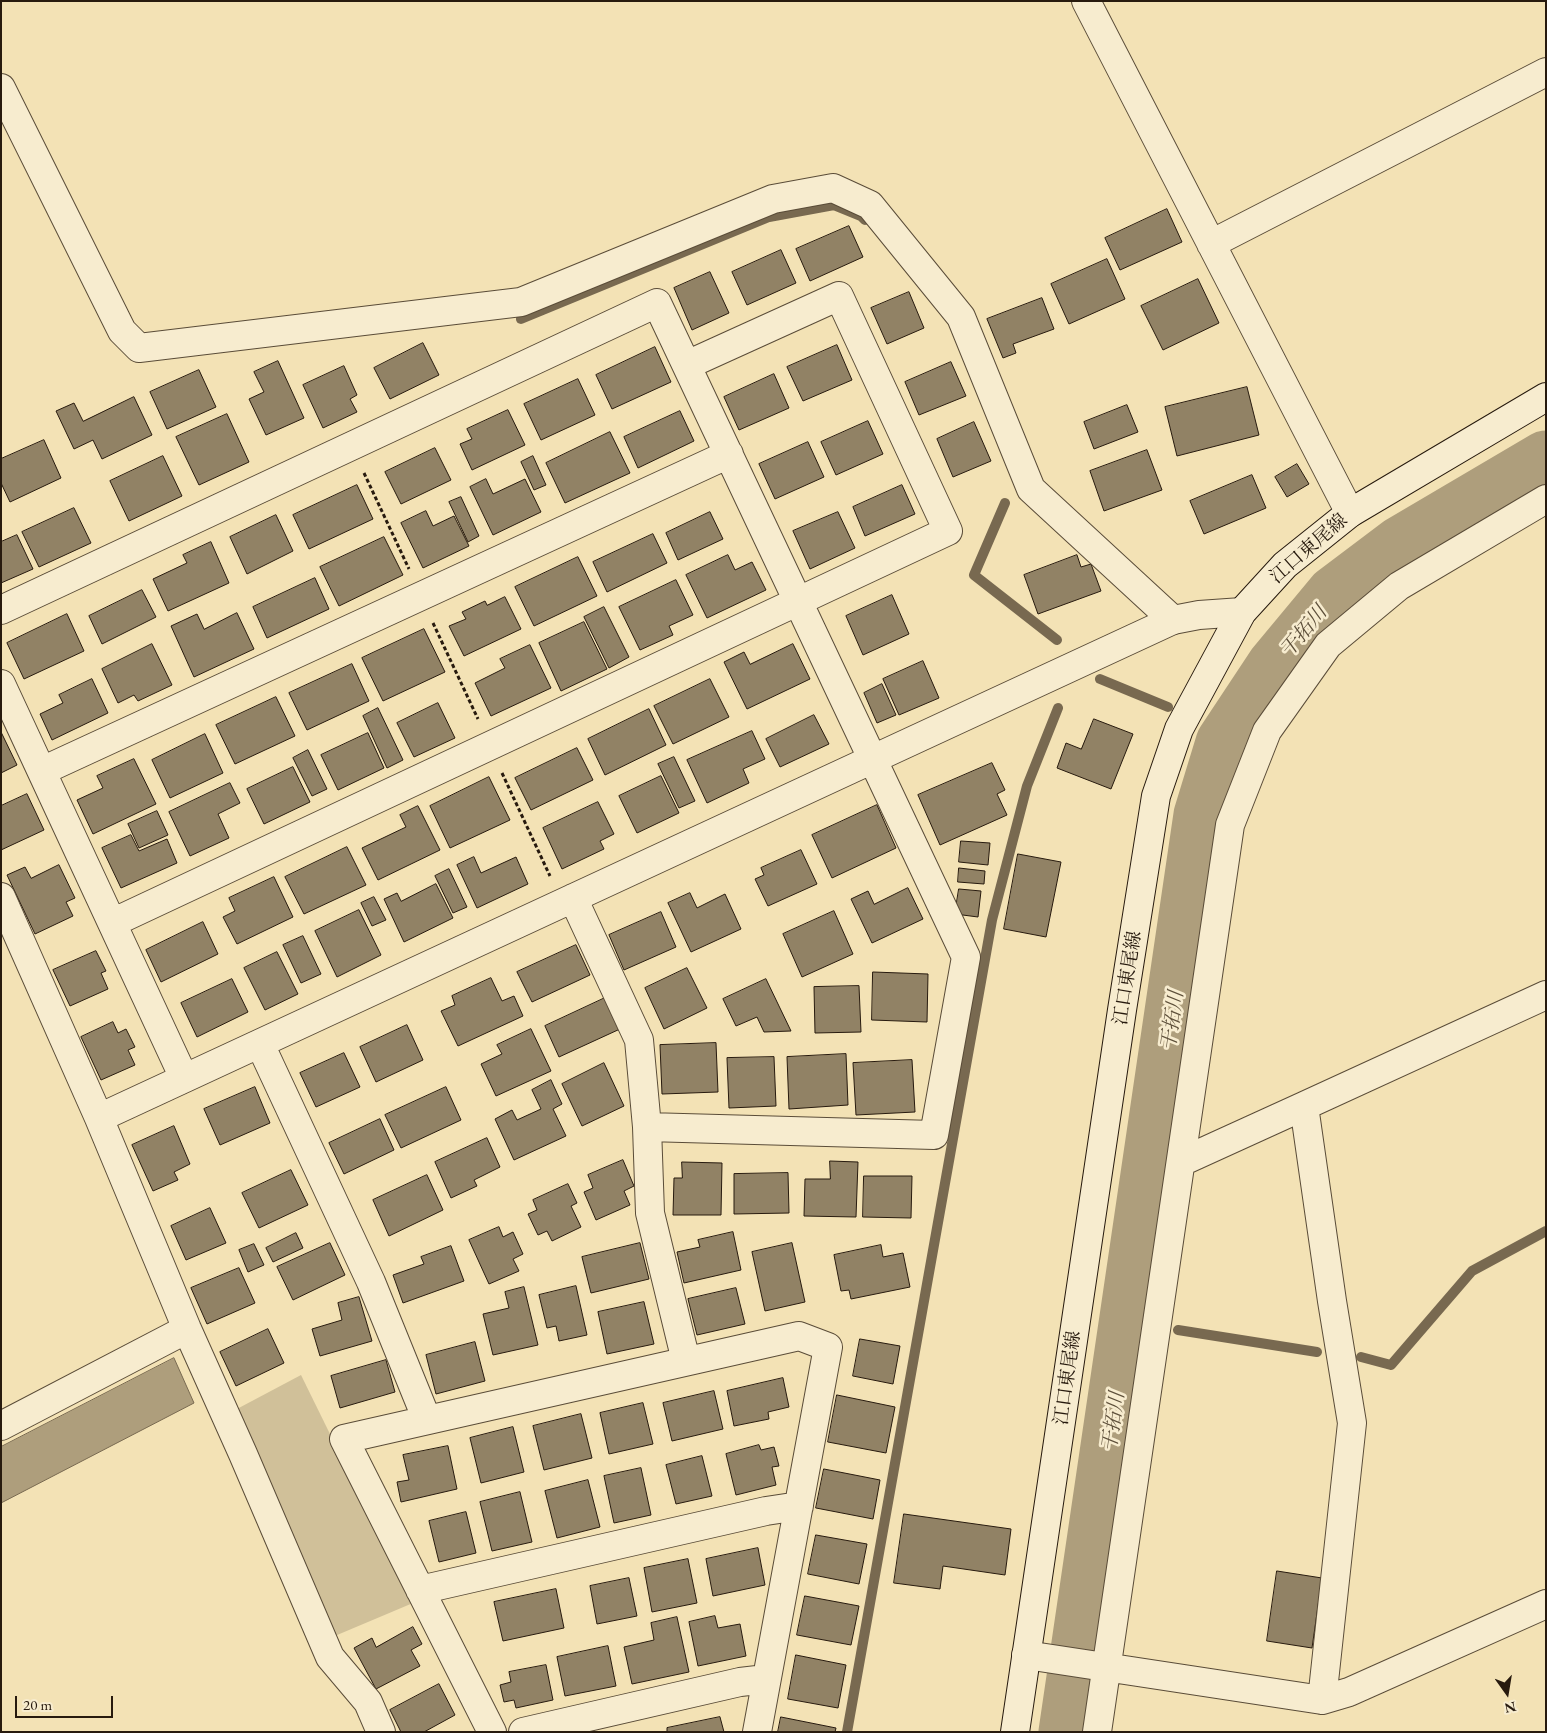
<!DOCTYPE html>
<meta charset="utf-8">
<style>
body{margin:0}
#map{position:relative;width:1547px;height:1733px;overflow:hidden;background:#f3e2b5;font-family:"EB Garamond",serif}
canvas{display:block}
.frame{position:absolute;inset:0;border:2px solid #271a0e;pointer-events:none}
.north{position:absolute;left:1482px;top:1668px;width:50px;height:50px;-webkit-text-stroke:4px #f7eccf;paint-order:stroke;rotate:167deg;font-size:14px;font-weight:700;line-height:20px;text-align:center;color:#271a0e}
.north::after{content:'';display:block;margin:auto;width:18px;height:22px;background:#271a0e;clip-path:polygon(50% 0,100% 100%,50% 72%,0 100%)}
.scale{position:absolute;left:15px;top:1696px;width:98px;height:22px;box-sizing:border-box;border:2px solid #271a0e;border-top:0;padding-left:6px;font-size:15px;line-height:18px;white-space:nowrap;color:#271a0e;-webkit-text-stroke:4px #f7eccf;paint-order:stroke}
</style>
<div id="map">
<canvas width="1547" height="1733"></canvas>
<div class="frame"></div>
<div class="north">N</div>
<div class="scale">20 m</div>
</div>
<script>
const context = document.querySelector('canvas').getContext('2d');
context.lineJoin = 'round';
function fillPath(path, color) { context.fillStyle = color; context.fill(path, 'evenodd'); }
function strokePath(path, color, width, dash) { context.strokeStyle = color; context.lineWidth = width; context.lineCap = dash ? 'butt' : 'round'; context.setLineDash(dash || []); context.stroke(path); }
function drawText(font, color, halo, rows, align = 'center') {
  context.font = font + ' "EB Garamond","Noto Serif JP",serif'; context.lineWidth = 5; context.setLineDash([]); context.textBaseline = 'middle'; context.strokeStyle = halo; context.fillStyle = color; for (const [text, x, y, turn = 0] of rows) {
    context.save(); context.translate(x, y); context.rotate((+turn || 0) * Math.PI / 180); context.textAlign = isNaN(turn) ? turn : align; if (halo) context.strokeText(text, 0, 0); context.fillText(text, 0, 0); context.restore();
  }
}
const green = new Path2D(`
 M301,1375L413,1603L330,1638L235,1410Z`);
const water = new Path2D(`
 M174,1358L194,1403L1,1503V1447Z`);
const stream = new Path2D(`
 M521,319L769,217L834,205L861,216L865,220
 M1005,503L974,575L1057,640
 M1100,679L1168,707
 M1178,1330L1317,1352
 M1361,1357L1391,1365L1472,1271L1546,1231
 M847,1732L992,920L1027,786L1058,708`);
const river = new Path2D(`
 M1068,1732L1203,815L1225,743L1276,666L1335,595L1400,546L1546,460`);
const building = new Path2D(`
 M1167,209L1182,242L1120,270L1105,238Z
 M849,226L863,257L810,281L796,249Z
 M781,250L796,283L747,305L732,272Z
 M1107,259L1125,299L1069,324L1051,284Z
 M710,272L729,313L692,330L674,288Z
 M1198,279L1219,323L1163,350L1141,306Z
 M909,292L924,328L887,344L871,308Z
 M1042,298L1054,329L1013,344L1016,353L1003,358L987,319Z
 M423,343L439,375L390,399L374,368Z
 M837,345L852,380L803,401L787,367Z
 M655,347L671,382L612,409L596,375Z
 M278,361L304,418L266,435L249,399L264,392L254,372Z
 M951,362L966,396L919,415L905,382Z
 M344,366L357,395L350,399L357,412L323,428L303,385Z
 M199,370L216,407L167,429L150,392Z
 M774,374L789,408L739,430L724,397Z
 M578,379L595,415L541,440L524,404Z
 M1247,387L1259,435L1177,456L1165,407Z
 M134,397L152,435L102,459L93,440L74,449L56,411L74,403L83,421Z
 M1127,405L1138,432L1094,449L1084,422Z
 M508,410L525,445L472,470L460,444L472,439L467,429Z
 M680,411L694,441L638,468L624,437Z
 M227,414L249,462L199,485L176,437Z
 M868,421L883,454L836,475L821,442Z
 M974,422L991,461L953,477L937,439Z
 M610,432L630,473L565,503L546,463Z
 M44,440L61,478L10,502L1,483V459Z
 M808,442L824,477L775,499L759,464Z
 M435,448L451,480L401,504L385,472Z
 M1147,450L1162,490L1104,511L1090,471Z
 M163,456L182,496L129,521L110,481Z
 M533,456L546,485L534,490L521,462Z
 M1297,464L1309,484L1287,497L1275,477Z
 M1252,475L1266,508L1204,534L1190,501Z
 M486,479L493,494L525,479L541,512L493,535L470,487Z
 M357,485L373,519L309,549L293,515Z
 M902,485L915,514L865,536L853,507Z
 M461,497L479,536L468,542L449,502Z
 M74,508L91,543L39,567L22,532Z
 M426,511L433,526L454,516L469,546L423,568L401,523Z
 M710,512L723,539L678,560L666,533Z
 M838,512L855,548L810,569L793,531Z
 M276,515L293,551L247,574L230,537Z
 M653,534L667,563L607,592L593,562Z
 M17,535L33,569L1,583V542Z
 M384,537L403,575L339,606L320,567Z
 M211,542L229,583L168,611L153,579L187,563L183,555Z
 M728,555L735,570L752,562L766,590L707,618L686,575Z
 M1077,555L1081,567L1091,564L1101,591L1038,614L1024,575Z
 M578,557L597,596L534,626L515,587Z
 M315,578L329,609L267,638L253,607Z
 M676,580L693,615L669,626L673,635L640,650L619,607Z
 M142,590L156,617L102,644L89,616Z
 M892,595L909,634L863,655L846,616Z
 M505,597L521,629L464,656L449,626L466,619L462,612L485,601L487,605Z
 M604,607L629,657L609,668L584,617Z
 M237,613L254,649L194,677L171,626L197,614L204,629Z
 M67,614L84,651L24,679L7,643Z
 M584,622L607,669L561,691L539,643Z
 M424,629L445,672L383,701L362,658Z
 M152,644L172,685L138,701L134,695L118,703L102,669Z
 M793,644L810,679L747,709L724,662L744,652L750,664Z
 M530,645L551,688L491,716L475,683L505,668L500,659Z
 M923,661L939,698L899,715L883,679Z
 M352,664L369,701L307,730L289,693Z
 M92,679L108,713L52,740L40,714L63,703L59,695Z
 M710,679L729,717L673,744L654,706Z
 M882,684L896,715L877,723L864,693Z
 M276,697L295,736L235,764L216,725Z
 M438,703L455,738L414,757L397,723Z
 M378,708L403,760L387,768L363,716Z
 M649,709L666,745L605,775L588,739Z
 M814,715L829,744L780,767L766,739Z
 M1094,719L1133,734L1111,789L1057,768L1066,743L1081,749Z
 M752,731L765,759L743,769L749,783L707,803L687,760Z
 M368,733L384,768L338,790L321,755Z
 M2,734L17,765L1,773V735Z
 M205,734L223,773L170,798L152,760Z
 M577,748L593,780L531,810L515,778Z
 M308,750L327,789L312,796L293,758Z
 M674,757L695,801L679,808L658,764Z
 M134,759L156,804L93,834L77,800L103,788L97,776Z
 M992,763L1005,790L997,794L1007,815L940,845L918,795Z
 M293,767L310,802L264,824L247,789Z
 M661,776L679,813L637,833L619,796Z
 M489,777L510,820L450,848L430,806Z
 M230,783L240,803L218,814L229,838L190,856L169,812Z
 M27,794L44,830L1,850V806Z
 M598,802L614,834L600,841L604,849L562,869L543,828Z
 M877,805L896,848L832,878L812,835Z
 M418,806L440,850L378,880L362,848L406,827L400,815Z
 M157,811L168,835L139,848L128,824Z
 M131,835L139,851L167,839L177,863L121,888L102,848Z
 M961,841L990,843L988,865L959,862Z
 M347,847L366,885L304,914L285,877Z
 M801,850L817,884L768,906L755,879L764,875L761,868Z
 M1018,854L1061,862L1046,937L1004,929Z
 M474,857L481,873L516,857L528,884L477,908L457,865Z
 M59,865L75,898L66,902L73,916L35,934L7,875L25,867L31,878Z
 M959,868L985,871L984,884L958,882Z
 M449,869L467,907L453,913L435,876Z
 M274,877L293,917L237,944L223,917L235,911L229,898Z
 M436,884L453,918L404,942L384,899L397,893L401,901Z
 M908,888L923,919L872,943L851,899L868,891L874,904Z
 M959,889L981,891L978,917L955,914Z
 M690,893L697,908L725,894L741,929L691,952L668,903Z
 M374,897L386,920L372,926L361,903Z
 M359,910L381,955L337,977L315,931Z
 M834,911L853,954L802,977L783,934Z
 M661,912L676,947L624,970L609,935Z
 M203,922L218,954L161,982L146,950Z
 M303,936L321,974L301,983L283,945Z
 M576,945L590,975L532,1002L517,972Z
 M96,951L106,971L101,973L108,989L70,1006L53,970Z
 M277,952L298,994L265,1010L244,968Z
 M687,968L707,1008L664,1029L645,988Z
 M873,972L928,974L927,1022L872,1020Z
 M491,978L502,1001L514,996L523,1016L458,1046L441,1011L455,1005L452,996Z
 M232,979L248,1012L197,1037L181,1003Z
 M766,979L791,1031L764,1032L757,1017L736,1026L723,999Z
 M859,986L861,1032L815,1033L814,987Z
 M605,998L620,1029L559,1057L545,1026Z
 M113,1022L118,1033L126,1029L135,1047L128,1050L135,1065L101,1080L81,1037Z
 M407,1025L423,1060L376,1082L360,1047Z
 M531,1029L551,1071L496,1096L481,1064L502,1054L497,1045Z
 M716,1043L718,1092L662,1094L660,1045Z
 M344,1053L360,1087L316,1107L300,1073Z
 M846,1054L848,1105L789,1109L787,1057Z
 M774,1057L776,1106L729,1108L727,1058Z
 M912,1060L915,1112L856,1115L853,1063Z
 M604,1063L624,1106L582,1126L562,1084Z
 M551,1080L562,1104L553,1109L566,1136L514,1160L495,1119L512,1110L517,1120L541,1109L532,1090Z
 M255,1087L270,1123L220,1145L204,1109Z
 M446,1087L461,1120L401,1148L385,1115Z
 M380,1119L394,1150L344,1174L329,1143Z
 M174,1126L190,1164L174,1172L178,1180L153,1191L132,1145Z
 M487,1138L500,1167L474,1180L477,1186L451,1198L435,1162Z
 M623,1160L634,1186L624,1191L630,1205L596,1220L584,1192L593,1188L588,1175Z
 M830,1161L858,1162L856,1217L804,1216L805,1179H830Z
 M682,1162L722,1163L721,1215H673L674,1178H682Z
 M291,1170L308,1205L259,1228L242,1193Z
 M788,1173L789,1213L734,1214V1174Z
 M427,1175L443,1210L389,1236L373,1200Z
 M864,1176H912L911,1218L863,1217Z
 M568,1184L577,1203L571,1206L581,1227L552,1241L547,1231L538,1235L528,1214L537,1210L533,1200Z
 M210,1208L226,1243L186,1260L171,1226Z
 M499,1227L503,1237L513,1232L523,1254L513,1259L519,1271L489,1284L469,1240Z
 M733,1232L741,1270L684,1283L677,1252L700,1247L698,1240Z
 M296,1233L303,1248L273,1262L266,1248Z
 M330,1243L345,1275L293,1300L277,1267Z
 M640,1243L649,1279L591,1293L582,1257Z
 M792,1243L805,1302L765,1311L752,1252Z
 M254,1244L264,1265L248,1272L239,1250Z
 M881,1245L883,1257L903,1253L910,1287L851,1299L849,1290L841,1291L834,1255Z
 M451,1246L464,1281L403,1303L393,1275L424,1264L421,1257Z
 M239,1268L255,1303L207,1324L191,1288Z
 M576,1286L587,1335L559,1341L556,1326L547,1328L539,1295Z
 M524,1287L538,1345L493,1355L483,1314L509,1308L505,1292Z
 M736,1288L745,1324L697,1335L688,1299Z
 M359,1297L372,1341L320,1356L312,1329L342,1320L338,1303Z
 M644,1302L654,1344L607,1354L598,1312Z
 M268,1329L284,1363L236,1386L220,1352Z
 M860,1339L900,1346L893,1384L853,1376Z
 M475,1342L485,1381L436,1394L426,1355Z
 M386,1360L395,1392L340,1408L331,1376Z
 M783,1378L789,1407L768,1412L769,1419L734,1426L727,1391Z
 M714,1391L723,1429L672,1441L663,1403Z
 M837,1395L895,1407L886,1453L828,1442Z
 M643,1403L653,1444L609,1454L600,1413Z
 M581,1414L592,1458L544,1470L533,1426Z
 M513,1427L524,1472L481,1483L470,1438Z
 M759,1445L761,1450L774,1447L779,1466L772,1467L776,1485L736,1495L726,1454Z
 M448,1446L457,1489L401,1502L397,1482L409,1480L403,1455Z
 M702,1456L712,1496L676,1504L666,1465Z
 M641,1468L651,1515L614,1523L604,1476Z
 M824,1469L880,1480L873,1519L816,1508Z
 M588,1480L600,1527L557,1538L545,1491Z
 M520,1492L532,1542L492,1551L480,1502Z
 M466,1512L476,1553L439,1562L429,1521Z
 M904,1514L1011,1529L1005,1575L943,1566L940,1589L894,1583Z
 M816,1535L867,1544L859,1584L808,1574Z
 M758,1548L765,1585L713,1596L706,1559Z
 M688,1559L697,1603L652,1612L644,1568Z
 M1277,1571L1322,1578L1312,1648L1267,1641Z
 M629,1578L637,1616L597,1624L590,1586Z
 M556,1589L564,1628L503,1641L494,1602Z
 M805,1596L859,1606L851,1645L797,1635Z
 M715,1616L718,1628L740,1624L746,1656L698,1666L689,1622Z
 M677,1617L689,1672L632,1684L624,1647L654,1640L651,1623Z
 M413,1627L422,1644L411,1650L420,1666L376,1689L354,1648L372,1638L376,1647Z
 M608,1646L616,1686L565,1696L557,1657Z
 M796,1655L846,1665L838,1708L788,1699Z
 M546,1665L553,1700L516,1708L514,1700L504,1702L500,1685L511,1682L509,1672Z
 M439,1684L455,1715L424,1732H401L390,1710Z
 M720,1717L724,1732H667V1728Z
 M781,1717L836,1728L835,1732H778Z`);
const path = new Path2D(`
 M364,473L409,569
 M433,623L478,719
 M502,773L550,876`);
const minor = new Path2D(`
 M1086,1L1350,513
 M1,88L122,331L139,348L521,302L773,199L833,188L870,205L961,317L1031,489L1173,620
 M1211,244L1546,72
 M1,610L657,303L966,957L934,1135L647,1127
 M1,684L184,1078
 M42,771L729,454
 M1,897L99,1118L187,1329L243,1454L330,1657L368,1702L381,1732
 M573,898L639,1040L647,1127L650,1213L686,1361
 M112,923L948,531L839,296L687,365
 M260,1044L371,1282L427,1420
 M99,1118L873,759
 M1181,1162L1304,1106
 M1,1426L187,1329
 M420,1590L766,1511L799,1506
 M1026,1655L1322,1700L1349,1692L1546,1604
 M1322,1700L1352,1423L1332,1301L1304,1106L1546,995
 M492,1732L344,1439L799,1336L828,1347L757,1732
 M523,1732L740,1682L766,1679
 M1097,1732L1230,825L1267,731L1328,645L1399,586L1546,499`);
const tertiary = new Path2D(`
 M873,759L1173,620L1199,615L1242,612`);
const secondary = new Path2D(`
 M1015,1732L1122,1010L1156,796L1179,729L1242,612L1285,565L1350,513L1546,397`);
const streetNames = [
 ["江口東尾線",1309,549,-41],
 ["江口東尾線",1128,978,-81],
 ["江口東尾線",1068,1378,-82]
];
const waterNames = [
 ["干拓川",1304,632,-50],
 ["干拓川",1173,1021,-82],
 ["干拓川",1114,1422,-82]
];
fillPath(green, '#d0c099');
fillPath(water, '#ae9e7c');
strokePath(water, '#786950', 1);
strokePath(stream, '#786950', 10);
strokePath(river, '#ae9e7c', 59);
fillPath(building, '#918265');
strokePath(building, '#271a0e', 1);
strokePath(minor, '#5a4c38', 30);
strokePath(tertiary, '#5a4c38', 30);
strokePath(secondary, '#271a0e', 30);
strokePath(path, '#271a0e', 3, [4, 2.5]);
strokePath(minor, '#f7eccf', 28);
strokePath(tertiary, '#f7eccf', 28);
strokePath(secondary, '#f7eccf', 28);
drawText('19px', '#271a0e', '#f7eccf', streetNames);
drawText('italic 20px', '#5d4f3a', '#f7eccf', waterNames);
</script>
